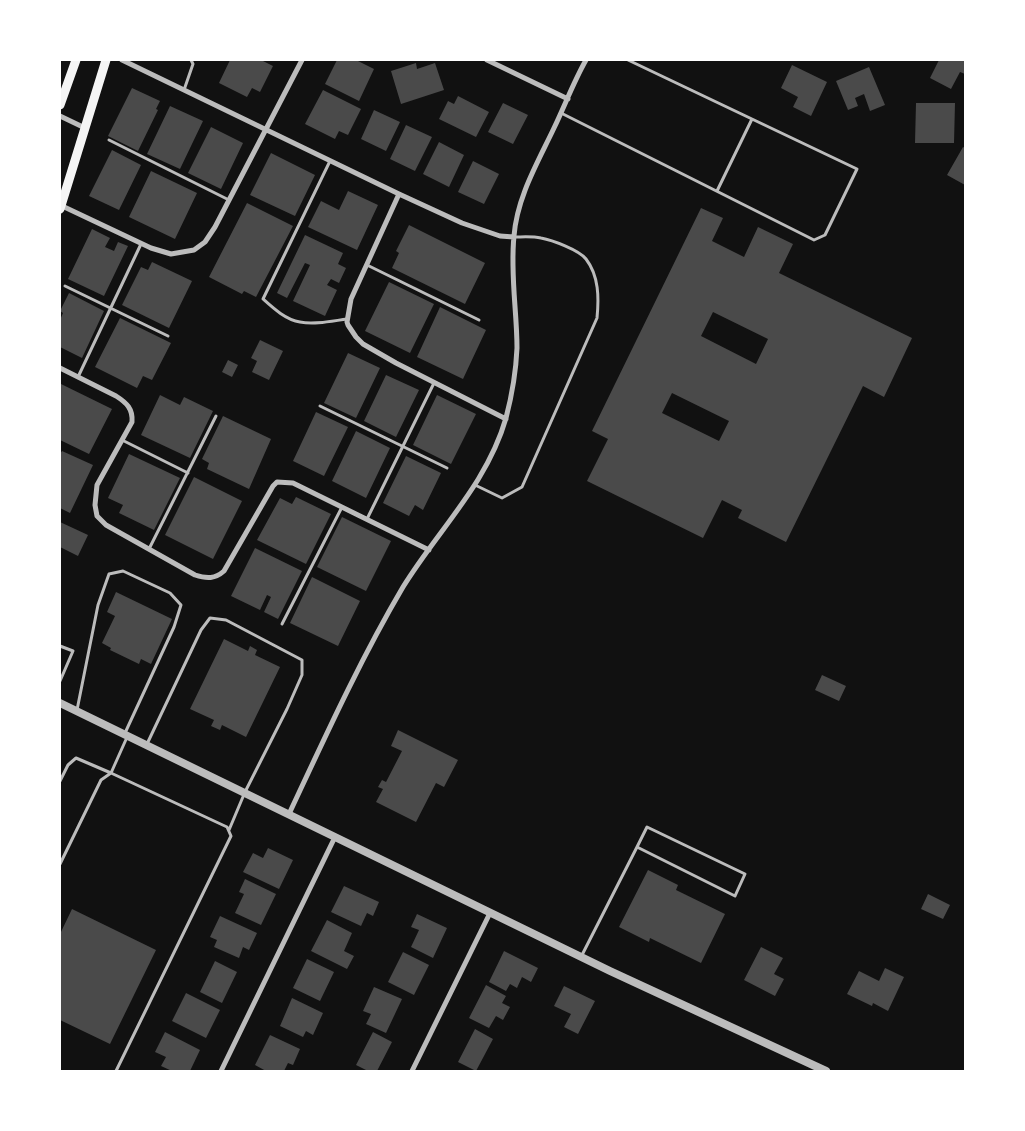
<!DOCTYPE html>
<style>
body{margin:0}
#map{position:relative;width:1025px;height:1131px;overflow:hidden;background:#111;font-family:"IBM Plex Serif",serif}
canvas{display:block}
.frame{position:absolute;inset:0;border:61px solid #fff;pointer-events:none}
</style>
<div id="map">
<canvas width="1025" height="1131"></canvas>
<div class="frame"></div>
</div>
<script>
const context = document.querySelector('canvas').getContext('2d');
context.lineJoin = 'round';
function fillPath(path, color) { context.fillStyle = color; context.fill(path, 'evenodd'); }
function strokePath(path, color, width, dash) { context.strokeStyle = color; context.lineWidth = width; context.lineCap = dash ? 'butt' : 'round'; context.setLineDash(dash || []); context.stroke(path); }
const building = new Path2D(`
 M230,60H261L273,66L260,92L252,88L247,97L219,83Z
 M337,60H356L374,69L359,101L325,84Z
 M939,60H965V74L960,72L951,89L930,78Z
 M416,63L417,69L435,63L444,90L401,104L391,71Z
 M792,65L827,82L811,116L793,107L798,97L781,88Z
 M869,67L885,105L870,111L864,94L855,98L858,106L848,110L836,81Z
 M132,88L160,101L156,109L158,110L138,151L108,136Z
 M323,90L361,109L348,135L339,131L335,139L305,124Z
 M458,96L489,112L476,137L439,119L448,101L454,104Z
 M503,103L528,115L513,144L488,132Z
 M916,103H955L954,143H915Z
 M170,106L203,121L180,169L147,154Z
 M374,110L400,122L386,151L361,139Z
 M406,125L432,137L415,171L390,159Z
 M211,127L243,143L221,189L188,173Z
 M439,142L464,155L449,187L423,174Z
 M963,147L965,148V185L947,175Z
 M112,150L141,165L119,210L89,196Z
 M271,153L315,175L295,216L250,195Z
 M473,161L499,174L484,204L458,192Z
 M151,171L197,193L175,239L129,217Z
 M348,191L378,205L357,250L308,227L321,201L339,210Z
 M247,203L293,226L256,297L244,291L242,294L209,277Z
 M701,208L723,218L712,241L744,257L758,227L793,244L779,273L912,338L884,397L863,386L786,542L738,518L742,510L722,500L703,538L587,481L608,439L592,431ZM713,312L768,339L756,364L701,336ZM672,393L729,421L719,441L662,413Z
 M409,225L485,263L465,304L392,268L399,253L396,251Z
 M92,229L110,238L105,247L114,251L118,242L128,246L104,296L68,279Z
 M305,235L343,253L338,264L346,268L339,283L331,279L327,285L337,290L325,316L293,301L310,265L305,263L287,298L277,293Z
 M152,262L192,281L169,328L122,305L141,267L148,270Z
 M389,282L434,304L410,353L365,331Z
 M69,293L104,311L82,358L60,347V320L63,313L60,311Z
 M440,307L486,330L463,379L417,357Z
 M120,318L171,343L152,380L143,376L137,388L95,367Z
 M260,340L283,351L269,380L252,372L257,361L251,358Z
 M348,353L380,368L356,418L324,403Z
 M228,360L238,365L232,377L222,372Z
 M386,375L419,390L396,437L364,421Z
 M61,384L112,409L89,454L60,440Z
 M160,395L180,405L184,397L213,411L190,458L141,435Z
 M437,395L476,414L451,464L413,445Z
 M316,412L348,427L324,476L293,461Z
 M223,416L271,439L249,489L207,469L209,463L202,459Z
 M356,431L390,448L366,498L332,481Z
 M62,451L93,465L70,513L60,508V454Z
 M129,454L180,478L154,530L119,513L123,505L108,498Z
 M406,456L441,473L423,510L415,505L409,516L383,503Z
 M194,477L242,501L213,559L165,535Z
 M296,497L331,514L306,564L257,540L280,498L292,504Z
 M342,517L391,541L366,591L317,567Z
 M60,522L88,535L78,556L60,547Z
 M255,548L302,571L278,619L264,612L271,597L267,595L260,610L231,596Z
 M312,577L360,601L338,646L290,623Z
 M116,592L172,619L151,664L141,659L139,664L110,650L111,648L102,643L115,616L107,612Z
 M224,639L248,651L250,646L257,650L255,655L280,667L246,737L222,725L220,730L211,726L214,720L190,709Z
 M822,675L846,686L839,701L815,690Z
 M398,730L458,760L444,787L436,783L416,822L376,802L383,789L378,787L382,780L386,782L402,751L391,746Z
 M268,848L293,860L279,889L243,872L253,853L263,858Z
 M648,870L678,885L676,890L725,914L701,963L650,938L649,942L619,927Z
 M245,879L276,894L261,925L235,913L244,894L239,892Z
 M344,886L379,902L373,916L367,913L361,926L331,912Z
 M928,894L950,905L943,919L921,909Z
 M72,909L156,950L110,1044L60,1020V934Z
 M417,914L447,928L433,958L411,947L419,930L411,927Z
 M220,916L257,933L249,950L243,947L239,958L214,947L217,940L210,937Z
 M327,920L352,933L344,951L354,956L347,969L311,951Z
 M761,947L783,958L774,974L784,979L775,996L744,980Z
 M504,951L538,968L531,982L522,977L517,988L510,984L506,991L489,982Z
 M403,952L429,965L414,995L388,982Z
 M307,959L334,972L320,1001L293,988Z
 M215,961L237,972L222,1003L200,992Z
 M885,968L904,977L888,1011L873,1003L872,1006L847,994L859,971L879,981Z
 M486,985L506,996L502,1003L510,1007L503,1020L496,1016L489,1028L469,1018Z
 M564,986L595,1001L578,1034L564,1027L571,1014L554,1006Z
 M374,987L402,999L386,1033L366,1024L371,1014L363,1011Z
 M186,993L220,1010L206,1038L172,1021Z
 M292,998L323,1013L313,1035L306,1031L303,1037L280,1026Z
 M475,1029L493,1039L476,1071L458,1062Z
 M165,1032L200,1050L190,1071H172L161,1066L166,1057L155,1052Z
 M373,1032L392,1042L377,1071H368L356,1065Z
 M270,1035L300,1049L293,1065L288,1063L284,1071H266L255,1065Z`);
const service = new Path2D(`
 M184,90L193,64L191,60
 M561,113L814,240L825,235L857,169L628,60
 M109,140L229,200
 M330,161L263,299C273,308 286,320 300,322C315,325 332,321 347,319
 M717,191L752,119
 M367,265L479,320
 M65,286L168,336
 M78,377L141,244
 M320,406L447,468
 M122,440L188,473
 M475,485L502,498L522,487L597,318C599,298 599,276 586,259C579,250 552,240 541,238C532,236 522,237 514,237
 M367,519L434,383
 M149,549L216,416
 M282,624L342,507
 M60,646L73,651L60,681
 M77,710L98,605L109,574L123,571L170,593L181,605L174,627L125,733
 M147,744L201,630L210,618L226,620L302,660V675L287,709L245,792L229,830
 M60,781L68,765L76,758L111,773L128,735
 M60,864L101,780L111,773L227,827L231,836L116,1071
 M581,957L637,847L735,896L745,874L647,827L637,847`);
const minor = new Path2D(`
 M122,60L399,194L462,223L500,236L514,237
 M487,60L568,99
 M60,116L85,128
 M399,194L351,299L347,322L348,325L356,337L363,344L396,363L506,419
 M60,205L151,248L171,254L194,250L205,242L215,227L302,60
 M60,368L116,396C127,403 133,409 132,422L97,485L95,505L97,516L106,525L195,575C207,579 215,579 224,571L273,486L277,482L293,483L429,550
 M289,814C325,737 360,660 403,587C438,530 487,484 506,418C512,395 516,371 517,348C517,311 510,274 514,236C517,197 538,162 554,128C565,105 574,81 586,60
 M221,1071L335,837
 M412,1071L490,913`);
const tertiary = new Path2D(`
 M60,703L610,971L826,1071`);
const secondary = new Path2D(`
 M60,105L76,60
 M60,209L106,60`);
fillPath(building, '#4a4a4a');
strokePath(service, '#bcbcbc', 3);
strokePath(minor, '#bcbcbc', 5);
strokePath(tertiary, '#bcbcbc', 8);
strokePath(secondary, '#f5f5f5', 9);
</script>
